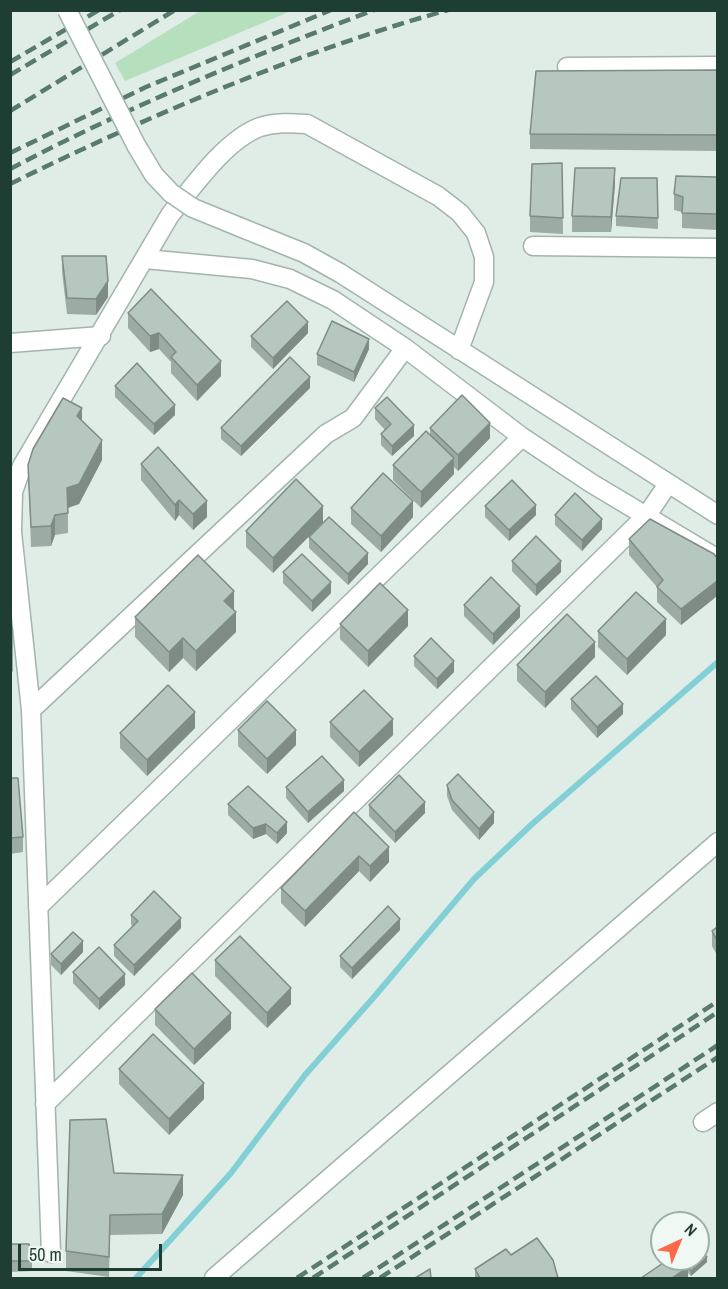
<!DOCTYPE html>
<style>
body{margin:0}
#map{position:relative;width:728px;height:1289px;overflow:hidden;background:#e0ece6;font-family:"Archivo Narrow",sans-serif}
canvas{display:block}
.frame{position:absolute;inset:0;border:12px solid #1f3e33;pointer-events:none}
.north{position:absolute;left:650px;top:1211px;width:60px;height:60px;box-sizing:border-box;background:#f0f8f4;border:2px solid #9caea7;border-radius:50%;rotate:44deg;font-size:16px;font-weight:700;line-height:24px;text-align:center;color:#1f3e33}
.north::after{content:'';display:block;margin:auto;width:21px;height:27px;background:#fe694c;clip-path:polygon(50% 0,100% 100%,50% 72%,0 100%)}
.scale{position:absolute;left:18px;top:1244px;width:144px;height:27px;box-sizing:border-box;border:3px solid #1f3e33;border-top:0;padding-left:8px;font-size:18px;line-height:21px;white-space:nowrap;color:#1f3e33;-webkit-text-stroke:4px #f0f8f4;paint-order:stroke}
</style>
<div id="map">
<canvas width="728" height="1289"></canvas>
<div class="frame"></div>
<div class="north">N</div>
<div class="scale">50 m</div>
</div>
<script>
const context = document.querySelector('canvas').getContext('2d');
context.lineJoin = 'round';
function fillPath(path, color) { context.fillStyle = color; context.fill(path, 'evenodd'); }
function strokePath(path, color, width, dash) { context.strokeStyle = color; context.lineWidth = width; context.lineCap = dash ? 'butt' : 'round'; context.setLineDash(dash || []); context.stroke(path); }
const green = new Path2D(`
 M200,11H291L125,81L115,63Z`);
const stream = new Path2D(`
 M136,1278L231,1173L305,1075L374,997L474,879L531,825L718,662`);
const minor = new Path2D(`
 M567,67L718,66
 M533,246L718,248
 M145,259L252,269L290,279L333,300L405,348L522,437L591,483L718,559
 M10,343L101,336
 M31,710L326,434L353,418L405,348
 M38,907L522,437
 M45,1104L647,515L668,484
 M703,1122L718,1112
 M51,1253L31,710L12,532L13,492L22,466L170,215C193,187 225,140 260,127C276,122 291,123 307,124L438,196L460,213L476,233L484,257V282L459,350`);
const tertiary = new Path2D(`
 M247,230L304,253L340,273L718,515
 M214,1278L718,842`);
const rail = new Path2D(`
 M10,62L99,10
 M10,75L120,10
 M10,111L175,10
 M10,153L146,87L331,10
 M10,169C127,107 250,57 374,10
 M10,184C150,115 298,52 448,10
 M297,1278L718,1001
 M313,1278L718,1012
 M363,1278L718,1045
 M380,1278L718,1057`);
const tertiaryBridge = new Path2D(`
 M67,10L136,145L154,175L171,193L193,208L247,230`);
const wall = new Path2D(`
 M717,70V151L530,149V134Z
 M562,163L563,234L530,232V216Z
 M717,177V230L682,228V212L674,210V194Z
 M657,178L658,229L616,226V216Z
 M615,184L611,232H572V216Z
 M62,256L108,297L96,315L67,314L62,272Z
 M128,313L221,361V376L197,401L171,373V362L159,349L150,352L128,328Z
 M308,333L273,369L251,347V336Z
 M369,349L354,382L317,365V354Z
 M115,386L175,415L154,435L115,397Z
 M310,388L241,456L221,439V428Z
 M375,408L414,436L392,456L381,445V434L385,430L375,419Z
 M82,421L102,460L79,504L68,508V533L55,535L51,546L31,547L28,465Z
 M430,428L490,438L458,471L454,467V474L421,508L393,480V465L430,434Z
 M141,464L207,517L193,530L179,515L175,521L141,480Z
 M485,506L536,515L509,541L485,517Z
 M351,508L413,517L381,552L351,524Z
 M555,515L602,529L582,551L555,525Z
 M323,522L273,573L246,547V531Z
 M309,537L368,564L348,585L309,548Z
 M629,539L717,558V596L681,625L657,602V587L629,555Z
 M512,561L561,572L536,596L512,571Z
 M283,572L331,593L312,612L283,583Z
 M464,605L520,617L493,645L464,616Z
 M234,610L236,632L196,671L183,658L169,672L135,637V617Z
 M340,624L408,626L368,667L340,639Z
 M10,627L12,671V681H10Z
 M598,631L666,635L627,675L598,647Z
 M414,656L454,672L437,689L414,666Z
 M595,657L545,708L517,681V665Z
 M571,699L623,714L597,738L571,709Z
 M330,722L393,735L359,767L330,737Z
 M195,728L147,776L120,748V733Z
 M238,730L296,745L267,774L238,746Z
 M10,778L23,837V852L10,854Z
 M447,785L494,823L479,840L452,810L447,796Z
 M286,787L344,791L308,823L286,798Z
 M228,804L287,833L277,844L266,834L253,839L228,815Z
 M369,805L425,813L395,843L369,816Z
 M354,812L389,862L370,882L359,871L305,927L281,903V888Z
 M131,915L181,928L134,976L114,956V945L133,926L131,925Z
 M717,927V955L712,946V931Z
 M400,930L352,979L340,967V956Z
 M83,952L61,975L51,965V954Z
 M215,960L291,1004L267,1028L215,976Z
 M73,972L125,985L99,1010L73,983Z
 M155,1009L231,1029L194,1065L155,1025Z
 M119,1069L204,1099L169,1135L119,1084Z
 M114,1173L183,1195L162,1234L110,1235L109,1277L66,1271V1251Z
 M10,1244L32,1261V1271L10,1272Z
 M511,1255L558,1278H475V1269Z
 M669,1259L707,1262L691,1276L688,1273V1278Z`);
const shadedWall = new Path2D(`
 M615,168V184L611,232V217Z
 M108,281V297L96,315V299Z
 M308,322V333L273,369V358Z
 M159,333V349L150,352V336Z
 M369,339V349L354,382V372Z
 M221,361V376L197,401V385Z
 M310,377V388L241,456V446Z
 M175,405V415L154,435V424Z
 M82,408V428L77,416Z
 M490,423V438L458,471V455Z
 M414,425V436L392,456V446Z
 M102,440V460L79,504L67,508V488Z
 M454,458V474L421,508V492Z
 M179,500V515L175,521V505Z
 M207,501V517L193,530V514Z
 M413,501V517L381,552V536Z
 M536,505V515L509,541V530Z
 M323,506V522L273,573V558Z
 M55,515V535L51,546V526Z
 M602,519V529L582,551V540Z
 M368,553V564L348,585V574Z
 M561,561V572L536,596V585Z
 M717,581V596L681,625V609Z
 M331,582V593L312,612V601Z
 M234,591V612L224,601Z
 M520,606V617L493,645V634Z
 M408,610V626L368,667V651Z
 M236,612V632L196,671V651Z
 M666,619V635L627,675V659Z
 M183,638V658L169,672V652Z
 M595,642V657L545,708V692Z
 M454,661V672L437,689V679Z
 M623,704V714L597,738V727Z
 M195,712V728L147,776V760Z
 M393,719V735L359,767V752Z
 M296,730V745L267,774V759Z
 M344,780V791L308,823V812Z
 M425,802V813L395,843V832Z
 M494,812V823L479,840V829Z
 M287,822V833L277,844V833Z
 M266,824V834L253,839V828Z
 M389,847V862L370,882V866Z
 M359,856V871L305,927V911Z
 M181,918V928L134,976V965Z
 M400,919V930L352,979V968Z
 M83,941V952L61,975V964Z
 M125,974V985L99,1010V999Z
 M291,988V1004L267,1028V1013Z
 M231,1013V1029L194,1065V1049Z
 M204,1083V1099L169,1135V1119Z
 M183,1175V1195L162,1234V1214Z
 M707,1257V1262L691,1276V1271Z
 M688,1267V1278H672Z`);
const building = new Path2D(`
 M717,70V135L530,134L536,71Z
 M562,163L563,218L530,216L532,164Z
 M575,168H615L611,217L572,216Z
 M676,176L717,177V214L682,213L683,197L674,194Z
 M621,178H657L658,218L616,216Z
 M62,256H106L108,281L96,299L67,298Z
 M151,289L221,361L197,385L171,357L176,352L159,333L150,336L128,313Z
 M287,301L308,322L273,358L251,336Z
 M332,321L369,339L354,372L317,354Z
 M290,357L310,377L241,446L221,428Z
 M137,363L175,405L154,424L115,386Z
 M462,395L490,423L458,455L430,428Z
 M387,397L414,425L392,446L381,434L391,424L375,408Z
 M63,398L82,408L77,416L102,440L79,484L67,488L68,513L55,515L51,526L31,527L28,465L33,449Z
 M426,431L454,458L421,492L393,465Z
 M158,447L207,501L193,514L179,500L175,505L141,464Z
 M383,473L413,501L381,536L351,508Z
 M296,479L323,506L273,558L246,531Z
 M512,480L536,505L509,530L485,506Z
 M575,493L602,519L582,540L555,515Z
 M329,517L368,553L348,574L309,537Z
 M650,519L714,554L717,558V581L681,609L657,587L663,580L629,539Z
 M536,536L561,561L536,585L512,561Z
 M302,554L331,582L312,601L283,572Z
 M198,555L234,591L224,601L236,612L196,651L183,638L169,652L135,617Z
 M491,577L520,606L493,634L464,605Z
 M380,583L408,610L368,651L340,624Z
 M636,592L666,619L627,659L598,631Z
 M567,614L595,642L545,692L517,665Z
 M10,627H12V671H10Z
 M431,638L454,661L437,679L414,656Z
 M596,676L623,704L597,727L571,699Z
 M168,685L195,712L147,760L120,733Z
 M364,690L393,719L359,752L330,722Z
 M267,701L296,730L267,759L238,730Z
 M322,756L344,780L308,812L286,787Z
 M458,774L494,812L479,829L452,800L447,785Z
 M399,775L425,802L395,832L369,805Z
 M10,778H18L23,837L10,838Z
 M248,786L287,822L277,833L266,824L253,828L228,804Z
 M354,812L389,847L370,866L359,856L305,911L281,888Z
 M154,891L181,918L134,965L114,945L138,921L131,915Z
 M388,906L400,919L352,968L340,956Z
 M717,927V940L712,931Z
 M73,932L83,941L61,964L51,954Z
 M240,936L291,988L267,1013L215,960Z
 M99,947L125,974L99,999L73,972Z
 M192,973L231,1013L194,1049L155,1009Z
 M153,1034L204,1083L169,1119L119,1069Z
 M106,1119L114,1173L183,1175L162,1214L110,1215L109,1257L66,1251L70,1120Z
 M537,1238L553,1260L558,1278H480L475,1269L506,1249L511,1255Z
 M10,1244H29L32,1261H10Z
 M698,1247L707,1257L691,1271L682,1259H698Z
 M669,1259H682L688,1267L672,1278H641Z
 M430,1269L431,1278H415Z`);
fillPath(green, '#b6dfbe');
strokePath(stream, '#82d0d6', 6);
strokePath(minor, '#a2b4ad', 21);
strokePath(tertiary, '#a2b4ad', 21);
strokePath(minor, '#fff', 18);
strokePath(tertiary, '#fff', 18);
strokePath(rail, '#597a6e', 4.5, [12, 6]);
strokePath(tertiaryBridge, '#a2b4ad', 21, []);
strokePath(tertiaryBridge, '#fff', 18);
fillPath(wall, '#9caba3');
fillPath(shadedWall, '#7f8b85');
fillPath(building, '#b5c7be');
strokePath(building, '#7f8b85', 1.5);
</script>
